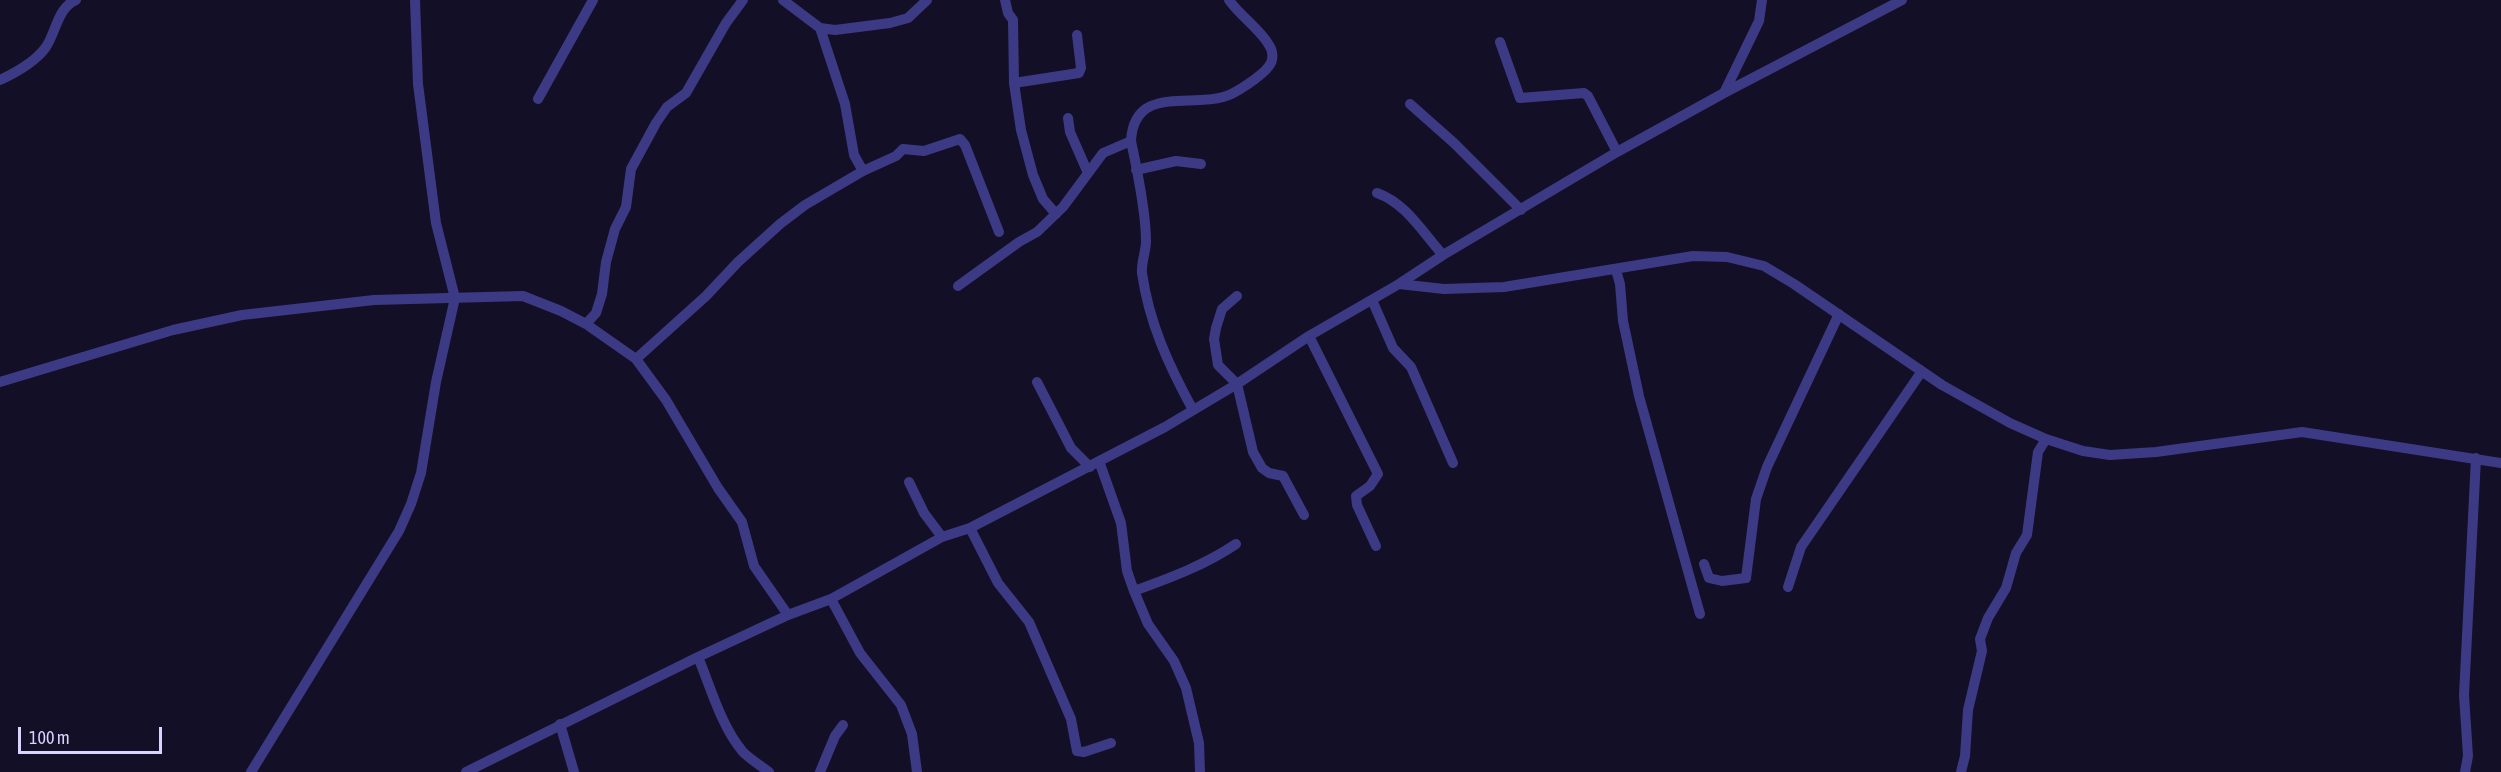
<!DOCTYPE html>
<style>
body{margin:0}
#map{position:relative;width:2501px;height:772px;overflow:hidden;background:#130f26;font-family:"Asap Condensed",sans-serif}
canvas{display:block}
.scale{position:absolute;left:18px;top:727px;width:144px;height:27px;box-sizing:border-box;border:3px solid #d9d4ff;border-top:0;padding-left:8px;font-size:18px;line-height:21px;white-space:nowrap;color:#d9d4ff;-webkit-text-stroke:4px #130f26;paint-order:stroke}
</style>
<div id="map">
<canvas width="2501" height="772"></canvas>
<div class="scale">100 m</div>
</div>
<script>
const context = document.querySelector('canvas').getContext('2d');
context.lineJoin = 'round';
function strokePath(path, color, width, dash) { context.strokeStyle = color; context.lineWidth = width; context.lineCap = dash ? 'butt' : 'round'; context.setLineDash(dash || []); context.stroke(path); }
const street = new Path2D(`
 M783,0L820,28L835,30L890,23L908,18L927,0
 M1005,0L1008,13L1013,20L1014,83L1021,130L1033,175L1043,199L1056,214
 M820,28L845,104L854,155L863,171
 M1500,42L1520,98L1584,93L1588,96L1617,152
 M0,80C15,73 36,61 46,47C56,32 58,7 76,0
 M1014,83L1079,73L1081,68L1077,35
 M1724,93L1759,21L1762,0
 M538,99L593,0
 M1410,104L1454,143L1521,210
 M1068,118L1070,132L1088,173
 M1136,170L1176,161L1201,164
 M1377,193C1406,203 1423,233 1443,255
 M1616,270L1620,284L1623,321L1639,396L1700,614
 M1399,284L1444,289L1504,287L1693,256L1727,257L1764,266L1794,284L1942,385L2010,423L2046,439L2083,451L2110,455L2156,452L2302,432L2501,463
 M958,286L1019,242L1037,232L1063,207L1103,153L1131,141
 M1237,296L1222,309L1216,328L1214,339L1218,365L1237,384L1253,452L1262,468L1269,473L1283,476L1304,515
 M1372,300L1393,348L1411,367L1453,463
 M586,324L596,313L602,294L606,262L615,229L626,207L631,169L656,123L667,107L686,93L726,23L743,0
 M1309,336L1378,474L1370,486L1356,496L1357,505L1376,546
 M636,359L706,296L738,262L780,224L805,205L863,171L896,156L903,149L924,151L960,139L965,145L999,232
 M0,382L173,330L242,315L374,300L523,296L561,311L586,324L636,359L666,400L718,488L742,522L754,566L788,615
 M1037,382L1071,448L1090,467
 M1193,410C1169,366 1149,323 1142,273C1141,262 1146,252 1146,241C1146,213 1137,169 1131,141C1134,86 1188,107 1223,97C1234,95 1263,75 1269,66C1274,60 1273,51 1269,45C1259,28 1240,16 1229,0
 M1099,461L1121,523L1127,571L1134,591L1148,624L1174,661L1186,688L1199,743L1200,772
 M909,482L924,513L942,537
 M970,528L998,583L1029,622L1071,719L1077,751L1084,752L1111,743
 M1704,564L1709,578L1722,581L1746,578L1756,499L1767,467L1839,314
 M1788,587L1801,547L1922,371
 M1134,591C1170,578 1205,565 1236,544
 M831,599L860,653L901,705L912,734L917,772
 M698,657C711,688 721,726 743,752C750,759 761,766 769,772
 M560,724L574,772
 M251,772L399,531L411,504L421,473L436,382L455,298L436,223L418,84L415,0
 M466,772L698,657L788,615L831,599L942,537L970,528L1165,427L1237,384L1309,336L1399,284L1443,255L1617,152L1724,93L1902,0
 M820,772L835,736L843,725
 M1961,772L1965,756L1968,710L1982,651L1980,639L1988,618L2006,588L2016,553L2027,535L2038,452L2046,439
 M2465,772L2468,756L2464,695L2476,458`);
strokePath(street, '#3d3a85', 10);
</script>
